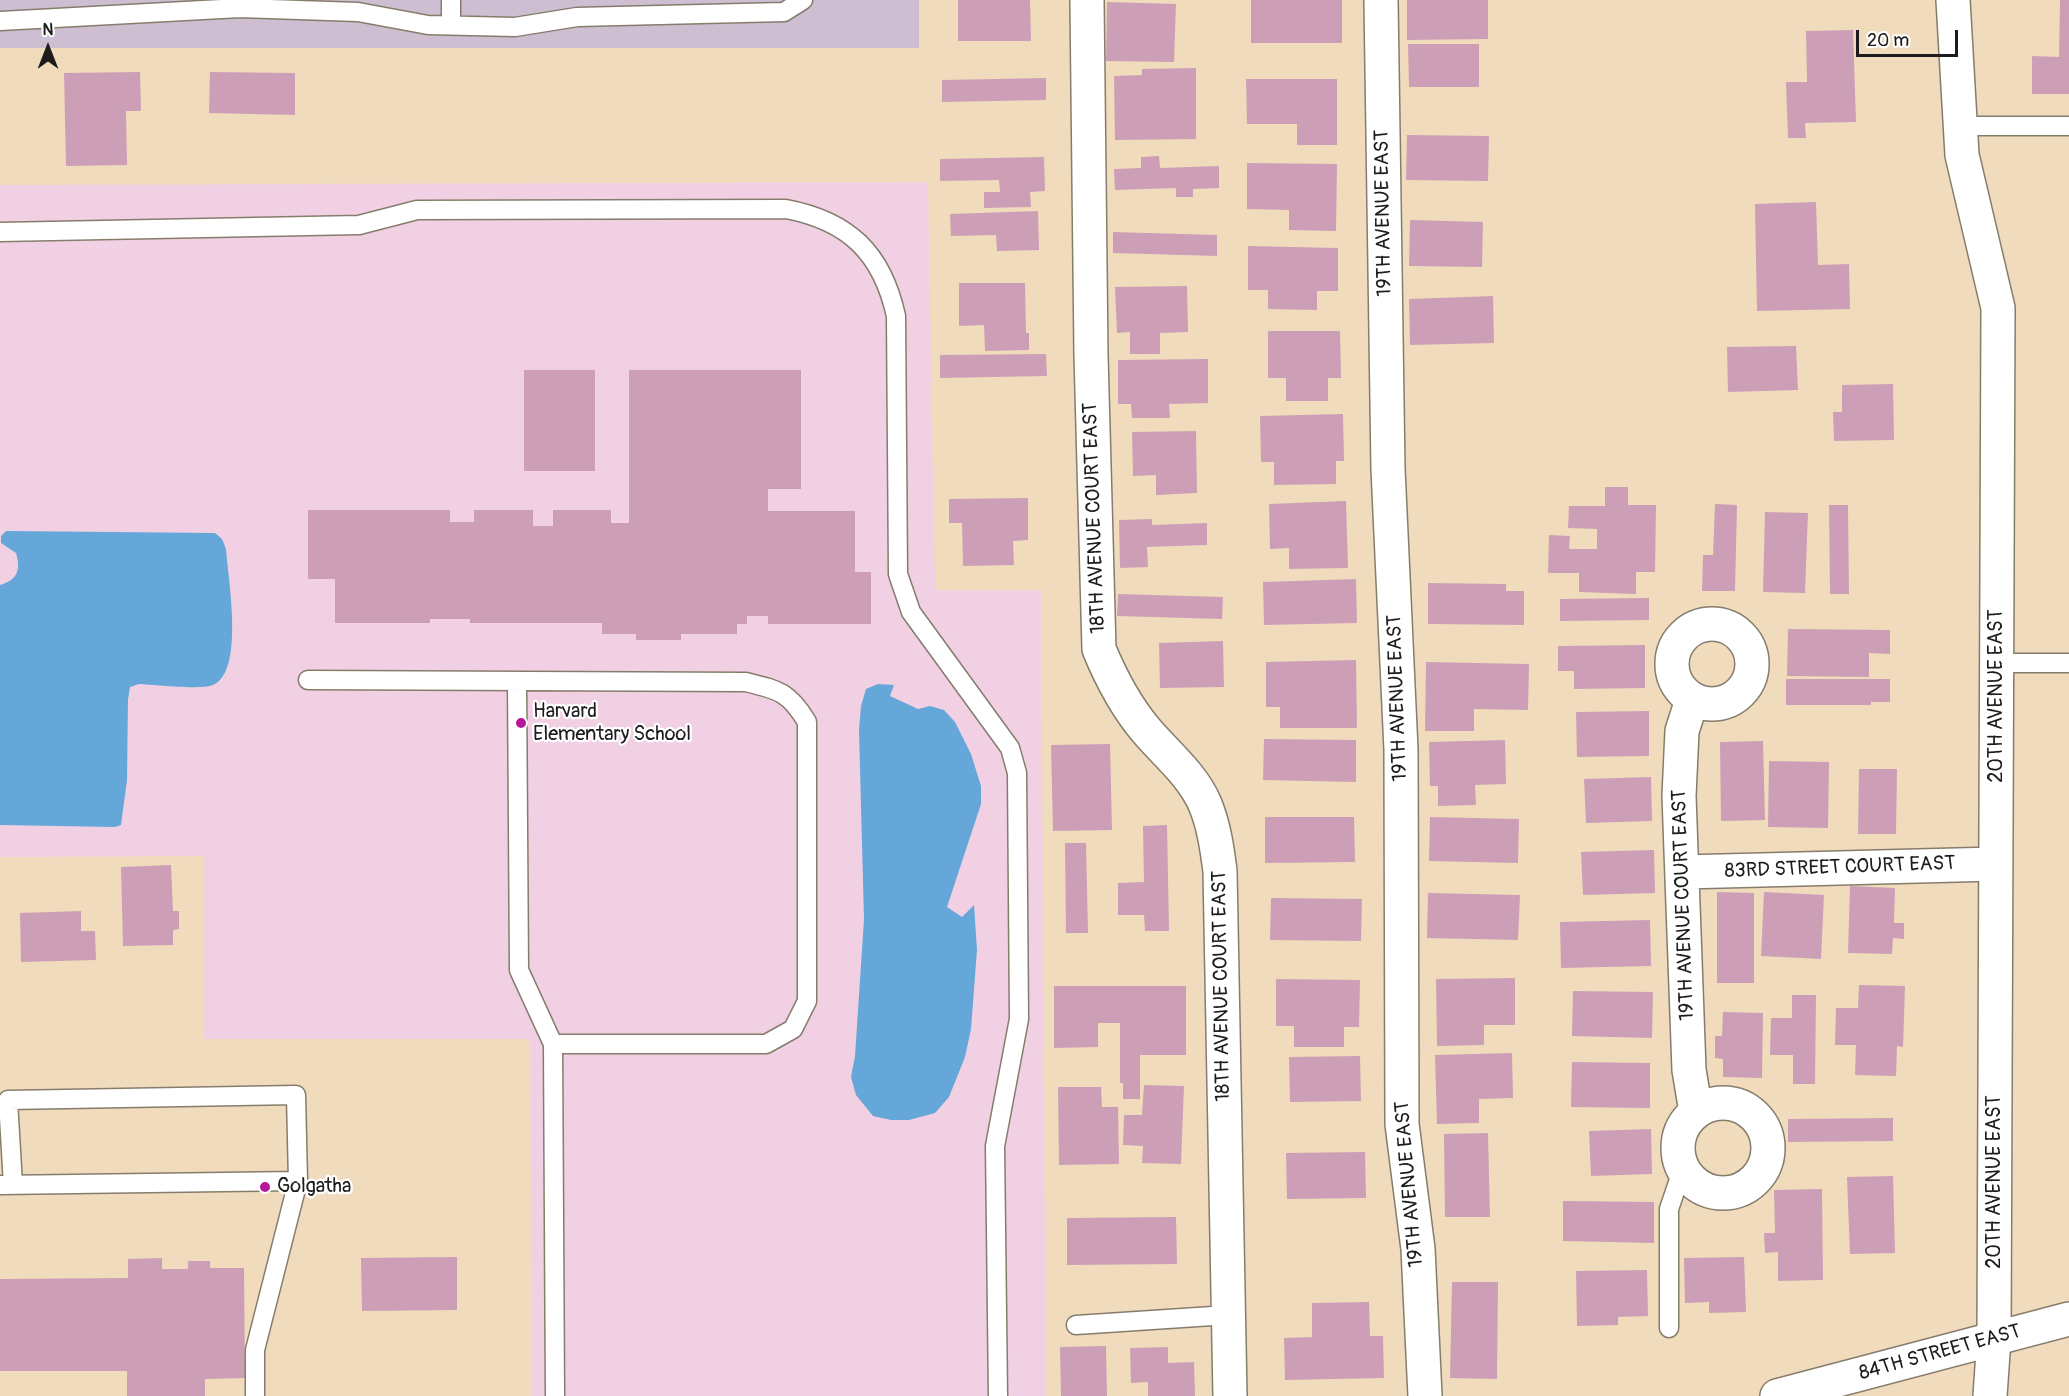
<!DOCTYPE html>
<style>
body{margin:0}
#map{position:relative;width:2069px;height:1396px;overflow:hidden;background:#f0dcbc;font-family:Pangolin,sans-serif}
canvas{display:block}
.north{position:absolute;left:18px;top:18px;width:60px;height:60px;-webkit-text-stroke:4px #fff;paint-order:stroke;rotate:0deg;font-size:16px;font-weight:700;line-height:24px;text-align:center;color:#1c1c1c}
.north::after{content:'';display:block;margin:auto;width:21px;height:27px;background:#1c1c1c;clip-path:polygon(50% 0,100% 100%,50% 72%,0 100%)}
.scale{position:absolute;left:1856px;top:30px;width:102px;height:27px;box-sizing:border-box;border:3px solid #1c1c1c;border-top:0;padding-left:8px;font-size:18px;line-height:21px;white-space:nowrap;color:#1c1c1c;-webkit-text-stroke:4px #fff;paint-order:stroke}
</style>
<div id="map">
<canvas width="2069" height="1396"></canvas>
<div class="north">N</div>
<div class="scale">20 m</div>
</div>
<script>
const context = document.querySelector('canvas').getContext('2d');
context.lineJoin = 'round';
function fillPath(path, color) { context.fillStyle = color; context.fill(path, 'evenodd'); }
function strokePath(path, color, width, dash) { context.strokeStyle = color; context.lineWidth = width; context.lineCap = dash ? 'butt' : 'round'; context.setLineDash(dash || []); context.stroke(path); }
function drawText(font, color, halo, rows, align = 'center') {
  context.font = font + ' Pangolin,sans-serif'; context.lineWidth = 4.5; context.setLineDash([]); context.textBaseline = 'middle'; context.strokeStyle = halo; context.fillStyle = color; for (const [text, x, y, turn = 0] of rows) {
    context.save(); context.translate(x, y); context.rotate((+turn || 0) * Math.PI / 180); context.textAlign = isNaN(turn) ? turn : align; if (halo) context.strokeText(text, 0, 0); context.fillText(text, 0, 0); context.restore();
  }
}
const built = new Path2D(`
 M928,182L935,590H1041L1046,1396H532L530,1039H203V856L0,857V185Z`);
const industrial = new Path2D(`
 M0,0H919V48H0Z`);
const water = new Path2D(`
 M6,531L215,533L222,539L226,549C228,578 245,672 213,685C200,690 155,685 139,684L130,687L128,700L127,780L121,825L115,827L0,825V585C18,580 21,569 16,553L1,543V536Z
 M878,684L894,685L890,696L918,709L930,706L944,710L955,722L971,754L981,786V804L947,907L962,917L974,905L977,950L971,1029L965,1057L949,1097L935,1113L909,1120H891L873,1116L856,1095L851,1077L855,1056L864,919L859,730L861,706L866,689Z`);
const building = new Path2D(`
 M958,0H1030L1031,41H958Z
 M1251,0H1342V43H1251Z
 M1407,0H1488V39L1407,40Z
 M2060,0H2069V94H2032V56L2059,57Z
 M1107,2L1176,4L1174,62L1106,61Z
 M1853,30L1856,122L1805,123L1806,138H1788L1786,82H1807L1806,31Z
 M1408,44H1479V87H1409Z
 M1196,68V139L1115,140L1114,76L1142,75V69Z
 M140,72L141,111H126L127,165L66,166L64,73Z
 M210,72L295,73V115L209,113Z
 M1046,78V100L942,102V80Z
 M1246,79H1337V145H1297V124H1247Z
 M1407,135L1489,136L1488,181L1406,180Z
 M1159,156L1160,168L1219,166V188L1193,189V197H1176V188L1115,190L1114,169L1141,168V157Z
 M1044,157L1045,191L1030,192L1031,207L984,208V192H1000L999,180L940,181V159Z
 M1247,163L1337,164L1336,231L1289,230V210L1247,209Z
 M1816,202L1818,265L1849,264L1850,309L1757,311L1755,204Z
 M1038,211L1039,250L997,251L996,235L951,236L950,214Z
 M1410,220L1483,222L1482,267L1409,266Z
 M1113,232L1217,235V256L1113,253Z
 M1248,246L1338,248V291H1317V310L1268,309V290H1248Z
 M959,283H1025L1026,333H1029V350L985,351L984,325L959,326Z
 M1187,286L1188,332L1160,333V354H1130V332L1117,333L1115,287Z
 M1493,296L1494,343L1410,345L1409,299Z
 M1268,331H1340L1341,378H1328V401H1286V378H1268Z
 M1796,346L1798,390L1728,392L1727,347Z
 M1046,354L1047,376L940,378V355Z
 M1208,359V403L1169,404L1170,418H1132L1131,404H1118V360Z
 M524,370H595V471H524Z
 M629,370H801V489H768V511H855V572H871V624H768V616H747V624H737V634H681V640H636V634H602V623H470V619H430V623H335V579H308V510H450V522H474V510H533V526H553V510H611V523H629Z
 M1893,384L1894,440L1834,441L1833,412H1842V385Z
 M1343,414L1344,461H1336V484L1274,485V462H1261L1260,416Z
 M1196,431L1197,493L1156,495V475L1133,476L1132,432Z
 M1605,487H1628V505H1656L1655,572H1636V594L1579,592V573H1548L1549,535L1570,536L1569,549H1597V529L1568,528L1569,506H1605Z
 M1028,498V540L1013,541L1014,565L963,566L962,523H949V499Z
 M1346,501L1348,568L1289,569V548L1270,549L1269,504Z
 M1715,504L1737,505L1735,591H1702L1703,555H1713Z
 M1829,505H1848L1849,594H1830Z
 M1765,512L1808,513L1805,593L1763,592Z
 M1152,519V525L1207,523V545L1147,547L1148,567L1120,568L1119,520Z
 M1356,579L1357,623L1264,625L1263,582Z
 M1428,583L1506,584V591H1524V625L1428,624Z
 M1118,594L1223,597L1222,619L1117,616Z
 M1649,598V620L1560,621V599Z
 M1788,629L1890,630V654L1869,653V677L1787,676Z
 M1223,641L1224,687L1160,688L1159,643Z
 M1645,645V688L1574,689V671H1558V646Z
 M1356,660L1357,728H1280V707H1266V662Z
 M1426,662L1529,664L1528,710L1474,709V731H1425Z
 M1786,679H1890V702H1871V705H1786Z
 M1649,711V756L1577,757L1576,712Z
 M1264,739L1356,740V782L1263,780Z
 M1505,740L1506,784L1475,785L1476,805L1438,806V786H1430L1429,742Z
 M1763,741L1765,820L1721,821L1720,742Z
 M1110,744L1112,830L1053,831L1051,745Z
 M1769,761L1829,762L1828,828L1768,827Z
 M1859,769H1897L1896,834H1858Z
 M1651,777L1652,821L1586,823L1584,779Z
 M1265,817H1354L1355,862L1265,863Z
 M1430,817L1519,819L1518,863L1429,861Z
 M1167,825L1169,931H1145L1144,915H1118V883L1144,882L1143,826Z
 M1065,843H1086L1088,933H1066Z
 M1654,850L1655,893L1583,895L1581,852Z
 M171,865L173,911H179V929L173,930V945L123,946L121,867Z
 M1850,886L1895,888L1894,923H1904V939L1893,938L1892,954L1848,953Z
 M1717,892L1754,893V983H1717Z
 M1764,892L1824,895L1821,959L1761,956Z
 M1428,893L1520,895L1518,940L1427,938Z
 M1271,898L1362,899L1361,941L1270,940Z
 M81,911V931H95L96,960L21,962L20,913Z
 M1650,920L1651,966L1561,968L1560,922Z
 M1515,978V1025H1484V1045L1437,1046L1436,979Z
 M1276,979L1360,980L1359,1027H1344V1047H1294V1026H1276Z
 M1859,985L1905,986L1903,1047L1897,1046L1896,1076L1855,1075L1856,1045H1835L1836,1008H1858Z
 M1054,986H1186V1055H1140V1099H1123V1083H1120V1023H1098V1047L1054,1048Z
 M1573,991L1653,992L1652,1038L1572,1036Z
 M1792,995H1816L1815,1084H1793V1055H1770L1771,1018H1792Z
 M1723,1012L1763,1013L1762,1078L1723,1077V1059L1715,1058V1036H1722Z
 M1512,1053L1513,1098L1479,1099V1123L1437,1124L1435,1055Z
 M1360,1056L1361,1101L1290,1102L1289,1057Z
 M1572,1062L1650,1063V1108L1571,1107Z
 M1144,1085L1184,1086L1181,1164L1142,1163L1143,1146L1123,1145L1124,1115H1142Z
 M1058,1087H1101L1102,1107H1118L1119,1164L1059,1165Z
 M1893,1118V1141L1788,1142V1119Z
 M1651,1129L1652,1174L1591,1176L1589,1131Z
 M1488,1133L1490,1217H1445L1444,1134Z
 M1365,1152L1366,1198L1287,1199L1286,1153Z
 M1893,1176L1895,1253L1850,1254L1847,1177Z
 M1822,1189L1823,1280L1778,1281V1252L1765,1253L1764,1233H1775L1774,1190Z
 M1563,1201L1654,1202V1243L1563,1241Z
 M1176,1217L1177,1264L1067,1265V1218Z
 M457,1257V1310L362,1311L361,1258Z
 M1744,1257L1746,1312L1709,1313V1302L1685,1303L1684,1258Z
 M162,1258V1269H188V1261H210V1268H244L245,1378L205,1379V1396H127V1371H0V1279L128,1278V1259Z
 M1647,1270L1648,1316L1618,1317V1325L1577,1326L1576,1271Z
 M1452,1282H1498L1497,1379L1450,1378Z
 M1369,1302L1370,1336H1383L1384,1378L1285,1380L1284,1338L1312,1337V1303Z
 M1106,1346L1107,1396H1061L1060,1347Z
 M1168,1347V1363L1194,1362L1195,1396H1148V1382L1131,1383L1130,1348Z`);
const lane = new Path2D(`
 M0,21L240,8L358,12L428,25L515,27L577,17L784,12L803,0
 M451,25V0
 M1961,126H2069
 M0,232L359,225L417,210L786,209C849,221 882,253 896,316L898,574L911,612L1010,748L1017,773L1019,1019L995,1146L998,1396
 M1997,663H2069
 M308,680L746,682C779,690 789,692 807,722V1001L793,1029L766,1044H553
 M517,681L519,970L553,1044L555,1396
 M0,1185L298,1181
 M13,1185L8,1100L296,1095L298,1181L255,1350V1396
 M1076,1325L1228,1315
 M1669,1328V1209L1683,1168`);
const street = new Path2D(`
 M1087,0L1091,355L1099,649C1111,678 1125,705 1145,729C1165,753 1192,774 1205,804C1214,826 1217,848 1220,871L1230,1396
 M1381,0L1388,469L1401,750L1402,1124L1418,1249L1425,1396
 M1953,0L1962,155L1998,308L1994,1338L1990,1396
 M1672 664a40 40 0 1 1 80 0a40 40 0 1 1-80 0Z
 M1692,700L1682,731L1679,796L1689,1070L1696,1112
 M1683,872L1996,864
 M1678 1148a45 45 0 1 1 90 0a45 45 0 1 1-90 0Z`);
const secondary = new Path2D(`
 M1777,1396L2069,1319`);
const markers = [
 [521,723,6,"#b5179e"],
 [265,1187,6,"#b5179e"]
];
const streetNames = [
 ["19TH AVENUE EAST",1384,213,-91],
 ["18TH AVENUE COURT EAST",1095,518,-92],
 ["20TH AVENUE EAST",1997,696,-90],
 ["19TH AVENUE EAST",1398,698,-92],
 ["83RD STREET COURT EAST",1840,868,-2],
 ["19TH AVENUE COURT EAST",1684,905,-92],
 ["18TH AVENUE COURT EAST",1222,986,-91],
 ["20TH AVENUE EAST",1995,1182,-90],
 ["19TH AVENUE EAST",1410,1184,-95],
 ["84TH STREET EAST",1940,1353,-15]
];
const poiNames = [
 ["Harvard",533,712],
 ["Elementary School",533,735],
 ["Golgatha",277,1187]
];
fillPath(built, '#f1d0e3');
fillPath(industrial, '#cebed1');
fillPath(water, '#66a7da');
fillPath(building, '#cc9fb6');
strokePath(lane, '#867c6c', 21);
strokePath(street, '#867c6c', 36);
strokePath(secondary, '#867c6c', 36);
strokePath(lane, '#fff', 18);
strokePath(street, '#fff', 33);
strokePath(secondary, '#fff', 33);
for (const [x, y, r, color] of markers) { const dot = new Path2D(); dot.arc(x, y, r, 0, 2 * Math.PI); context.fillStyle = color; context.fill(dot); strokePath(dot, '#fff', 2); }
drawText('20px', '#1c1c1c', '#fff', streetNames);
drawText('20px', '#1c1c1c', '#fff', poiNames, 'left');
</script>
